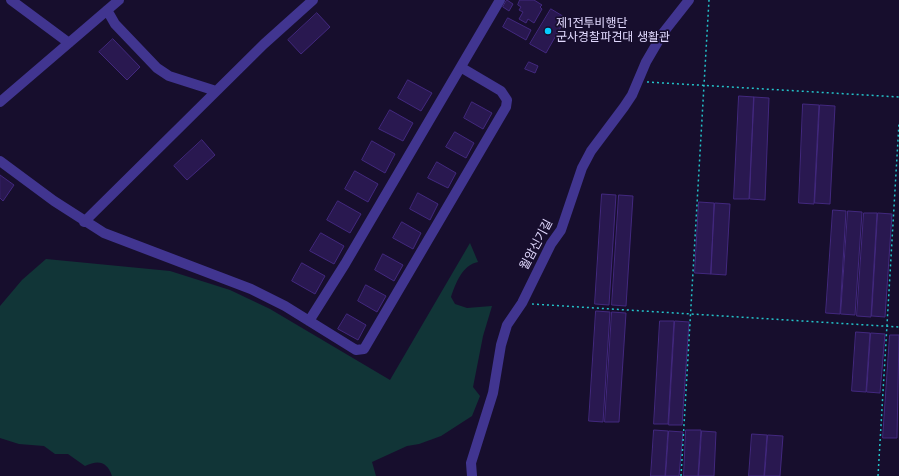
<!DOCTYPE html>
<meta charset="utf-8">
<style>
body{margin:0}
canvas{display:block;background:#170e2d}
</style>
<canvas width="899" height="476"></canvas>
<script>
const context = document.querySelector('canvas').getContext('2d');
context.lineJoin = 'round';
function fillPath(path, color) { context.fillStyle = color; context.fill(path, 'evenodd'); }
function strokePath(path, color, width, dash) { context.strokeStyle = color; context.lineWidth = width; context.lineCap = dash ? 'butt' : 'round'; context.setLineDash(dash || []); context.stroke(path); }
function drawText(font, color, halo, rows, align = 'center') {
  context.font = font + ' Jost,"Noto Sans KR",sans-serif'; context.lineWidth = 3.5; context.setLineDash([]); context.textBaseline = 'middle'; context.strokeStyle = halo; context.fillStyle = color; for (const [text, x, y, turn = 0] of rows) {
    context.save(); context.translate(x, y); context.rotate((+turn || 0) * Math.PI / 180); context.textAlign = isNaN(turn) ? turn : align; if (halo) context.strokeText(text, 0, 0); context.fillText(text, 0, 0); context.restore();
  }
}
const green = new Path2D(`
 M470,243L478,262C462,265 456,283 451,297L455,304L467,308L492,306L483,336L473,387L480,396L472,416L441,436L419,444L407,446L372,462L376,476H112C107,461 98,460 85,466L68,454H55L44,446L19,444L0,438V306L22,280L46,259L170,271L230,290L270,309L390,380Z`);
const building = new Path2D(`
 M507,0L513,4L509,11L503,7Z
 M520,0H534L542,5L540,7L542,9L534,23L528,19L526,23L519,19L523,12L519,10L521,7L518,5Z
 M551,9L566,18L546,53L530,44Z
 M317,13L330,27L301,54L288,40Z
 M508,18L531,30L526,40L503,27Z
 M113,39L140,67L127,80L99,52Z
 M529,62L538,66L535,73L525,69Z
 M408,80L432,93L421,111L398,98Z
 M739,96L754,97L749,199H734Z
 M754,97L769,98L765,200L750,199Z
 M472,102L492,113L483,129L464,118Z
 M803,104L819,105L814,204L799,203Z
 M820,105L835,106L830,204L815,203Z
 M390,110L413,123L403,141L379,129Z
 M455,132L474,143L466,158L446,147Z
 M202,140L215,155L187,180L174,166Z
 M372,141L395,154L385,173L362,160Z
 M437,162L456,173L448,188L428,178Z
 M355,171L378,184L368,202L345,189Z
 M0,175L14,185L3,201L0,198Z
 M418,193L438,204L430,220L410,209Z
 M602,194L616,195L609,305L595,304Z
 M619,195L633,196L626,306L612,305Z
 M338,201L361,214L350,233L327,220Z
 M699,202L714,203L711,274L695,273Z
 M715,203L730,204L726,275L711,274Z
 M833,210L846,211L840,314L826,313Z
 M848,211L862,212L855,315L841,314Z
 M864,213H877L871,317L857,316Z
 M878,213L892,214L885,317L872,316Z
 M402,222L421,233L413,249L393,238Z
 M321,233L344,246L334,264L310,251Z
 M383,254L403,265L394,281L375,270Z
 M302,263L325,276L315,294L292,281Z
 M366,285L386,296L377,312L358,301Z
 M596,311L610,312L603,422L589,421Z
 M612,312L626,313L619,422H605Z
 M347,314L366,325L358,340L338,329Z
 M660,321H674L668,424H654Z
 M675,321L689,322L682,425H669Z
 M856,332L870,333L866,392L852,391Z
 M871,333L885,334L880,393L867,392Z
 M890,335H899L897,438H883Z
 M654,430L668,431L665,476H651Z
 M686,430H701L698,476H684Z
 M669,431L683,432L679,476H666Z
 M702,431L716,432L714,476H699Z
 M752,434L767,435L764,476H749Z
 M768,435L783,436L780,476H765Z`);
const path = new Path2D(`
 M647,82L899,97
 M532,304L899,327
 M681,476L709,0
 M878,476L899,123`);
const minor = new Path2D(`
 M11,0L69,43
 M107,10L115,24L157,68L169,76L216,91
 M0,102L119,0
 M0,161L54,201L104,233L251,289L285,306L356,350L364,349L506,107L507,100L501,91L462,68
 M84,222L264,44L313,0
 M309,321L345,264L500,0
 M472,476L471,463L493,393L501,345L507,325L522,303L551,244L561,230L582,168L591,151L624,107L632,95L646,62L663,33L689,0`);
const markers = [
 [548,31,4,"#06cdff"]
];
const poiNames = [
 ["제1전투비행단",556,24],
 ["군사경찰파견대 생활관",556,38]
];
const streetNames = [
 ["월암신기길",537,245,-62]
];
fillPath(green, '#113537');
fillPath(building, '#291850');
strokePath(building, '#42287e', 1);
strokePath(path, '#23c3ca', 1.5, [2, 3]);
strokePath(minor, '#413590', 10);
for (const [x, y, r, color] of markers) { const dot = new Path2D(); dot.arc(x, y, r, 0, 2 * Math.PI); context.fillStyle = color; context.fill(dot); strokePath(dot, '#170e2d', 1.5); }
drawText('12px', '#e2daff', '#170e2d', poiNames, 'left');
drawText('12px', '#e2daff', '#170e2d', streetNames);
</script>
